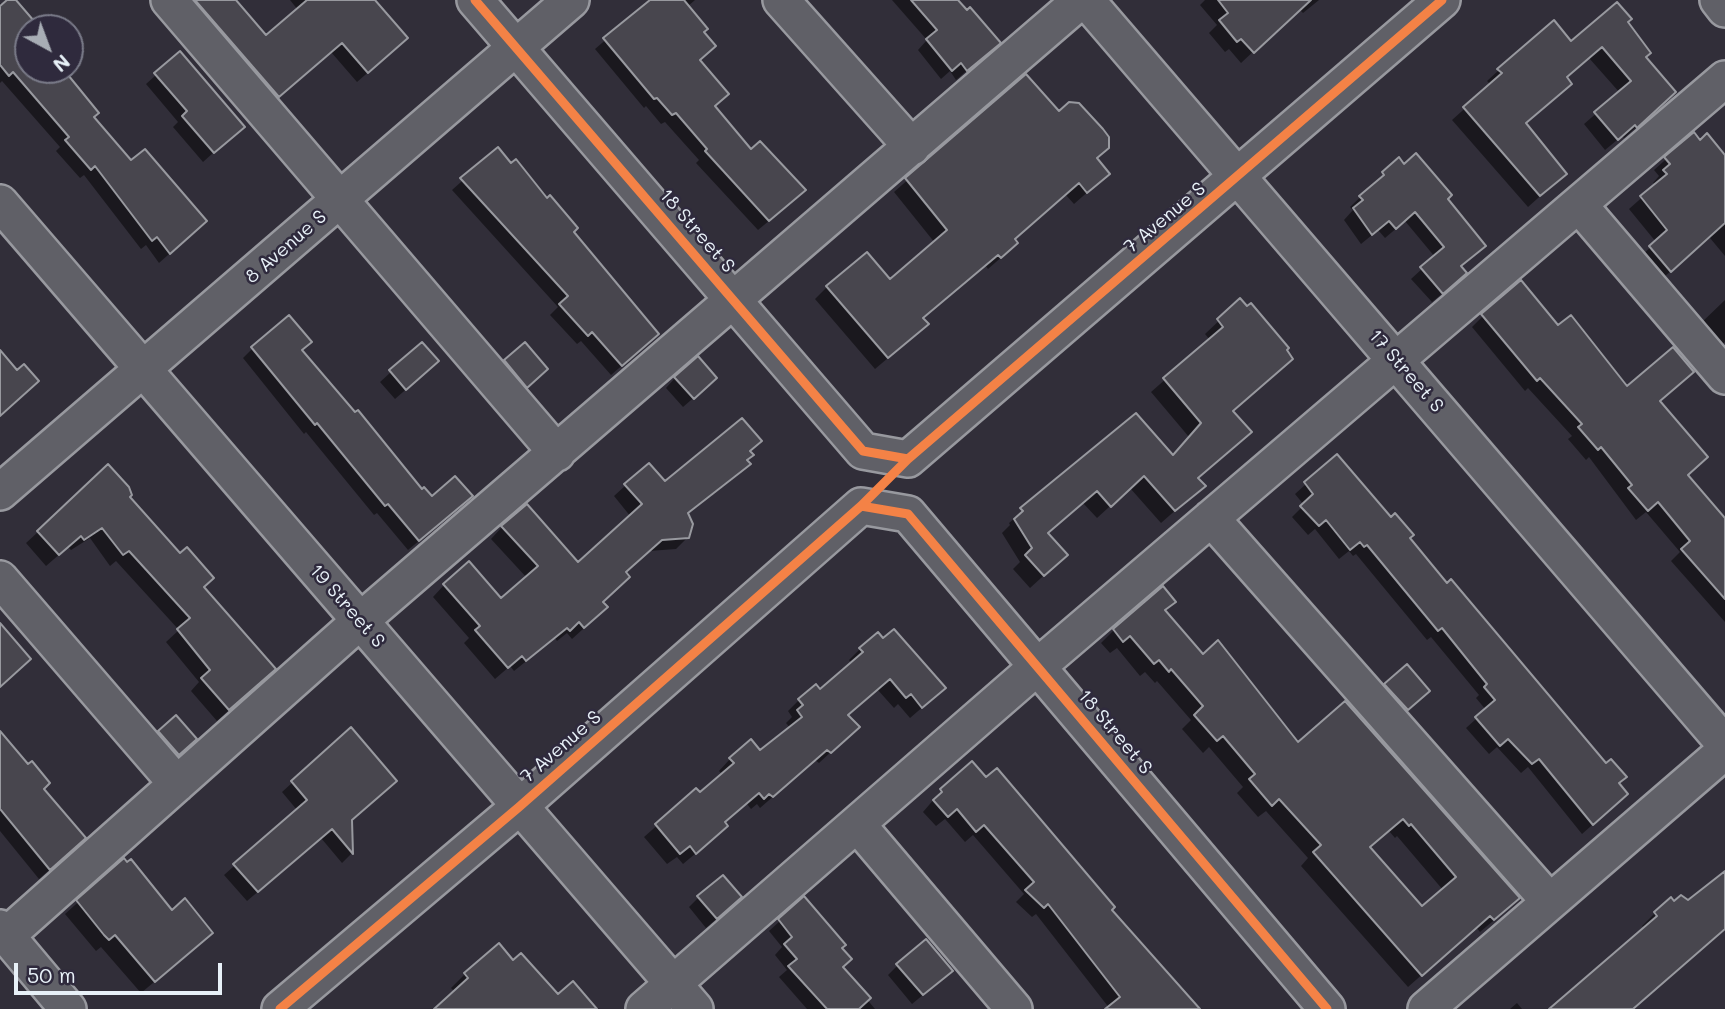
<!DOCTYPE html>
<style>
body{margin:0}
#map{position:relative;width:1725px;height:1009px;overflow:hidden;background:#312e39;font-family:Mali,sans-serif}
canvas{display:block}
.north{position:absolute;left:14px;top:14px;width:70px;height:70px;box-sizing:border-box;background:#2f2a3d;border:2px solid #797a88;border-radius:50%;rotate:139deg;font-size:19px;font-weight:700;line-height:28px;text-align:center;color:#e8f1f8}
.north::after{content:'';display:block;margin:auto;width:24px;height:32px;background:#a8adb5;clip-path:polygon(50% 0,100% 100%,50% 72%,0 100%)}
.scale{position:absolute;left:14px;top:963px;width:208px;height:32px;box-sizing:border-box;border:4px solid #e8f1f8;border-top:0;padding-left:9px;font-size:21px;line-height:24px;white-space:nowrap;color:#e8f1f8;-webkit-text-stroke:5px #2f2a3d;paint-order:stroke}
</style>
<div id="map">
<canvas width="1725" height="1009"></canvas>
<div class="north">N</div>
<div class="scale">50 m</div>
</div>
<script>
const context = document.querySelector('canvas').getContext('2d');
context.lineJoin = 'round';
function fillPath(path, color) { context.fillStyle = color; context.fill(path, 'evenodd'); }
function strokePath(path, color, width, dash) { context.strokeStyle = color; context.lineWidth = width; context.lineCap = dash ? 'butt' : 'round'; context.setLineDash(dash || []); context.stroke(path); }
function drawText(font, color, halo, rows, align = 'center') {
  context.font = font + ' Mali,sans-serif'; context.lineWidth = 5; context.setLineDash([]); context.textBaseline = 'middle'; context.strokeStyle = halo; context.fillStyle = color; for (const [text, x, y, turn = 0] of rows) {
    context.save(); context.translate(x, y); context.rotate((+turn || 0) * Math.PI / 180); context.textAlign = isNaN(turn) ? turn : align; if (halo) context.strokeText(text, 0, 0); context.fillText(text, 0, 0); context.restore();
  }
}
const shadow = new Path2D(`
 M9,0H14L38,28H28V70H62L92,117L195,231L159,263L146,245L141,249L84,175L80,178L56,151L60,147L2,81L0,83V3L2,6Z
 M207,0H234L266,37L298,10L290,0H371L396,48L357,82L331,52L268,106L190,15Z
 M652,0H695L687,7L702,32L698,61L713,107L794,200L758,230L696,163L699,160L665,122L661,124L646,106L644,108L595,49Z
 M892,0H956L988,52L956,80L950,71L941,79L918,50L927,40Z
 M1205,0H1319L1303,13L1299,9L1241,63L1229,49L1225,52L1209,33L1217,25L1200,5Z
 M1626,23L1663,103L1624,138L1622,136L1605,150L1584,124L1620,93L1589,58L1566,78L1524,124L1565,174L1528,207L1452,120L1491,85L1487,81L1499,70Z
 M156,75L232,136L203,162L173,127L178,122L146,84Z
 M1026,76L1108,174L1074,204L1065,194L1013,240L1004,255L988,269L985,265L922,319L914,336L875,369L815,299L827,287L890,282L935,243L894,192Z
 M1693,135L1725,157V256L1710,238L1658,282L1638,259L1656,242L1629,209L1656,185L1653,183L1659,176L1654,170Z
 M498,149L572,231L647,344L611,375L581,341L577,344L550,315L558,307L452,190Z
 M1399,160L1446,199L1459,267L1455,283L1432,302L1411,279L1435,257L1405,221L1385,238L1378,230L1361,244L1344,220L1353,210L1350,207Z
 M1725,300V342L1719,347L1700,324Z
 M1240,301L1232,412L1197,479L1203,486L1161,523L1130,488L1097,518L1083,503L1047,534L1052,568L1030,588L1013,569L1020,562L1002,533L1010,525L1009,523L1136,416L1172,457L1189,437L1151,392L1210,340L1205,334Z
 M1483,316L1558,328L1627,388L1658,402L1686,476L1725,521V622L1671,561L1680,552L1646,512L1636,520L1589,457L1586,460L1568,439L1572,436L1528,388L1525,391L1472,327Z
 M422,344L427,371L395,399L380,382Z
 M524,345L536,379L516,396L495,371Z
 M253,348L432,498L461,506L408,550L377,513L374,515L306,432L304,434L243,358Z
 M675,378L705,388L683,407L666,388Z
 M749,452L745,461L748,464L737,476L687,514L688,537L676,549L649,551L625,573L601,602L594,619L572,639L567,633L557,641L555,638L514,671L510,666L495,679L464,643L469,638L433,597L444,585L501,600L527,578L491,539L502,527L577,564L631,517L614,496L626,485L665,484Z
 M1337,456L1618,783L1616,804L1582,834L1528,767L1521,773L1497,747L1489,754L1466,728L1486,710L1476,698L1479,695L1431,637L1427,640L1356,554L1353,556L1349,551L1339,559L1315,529L1308,535L1292,517L1304,505L1295,494Z
 M128,497L202,587L262,680L217,721L191,691L199,682L166,642L179,630L116,561L110,566L90,538L71,550L68,547L46,566L26,543L38,532Z
 M1174,602L1164,611L1203,656L1298,745L1345,703L1505,911L1480,932L1476,927L1408,987L1301,866L1308,858L1266,811L1258,817L1237,793L1243,787L1209,747L1203,753L1182,729L1191,720L1157,681L1155,683L1145,672L1140,676L1117,648L1110,653L1101,643L1114,630ZM1389,831L1395,838L1397,836L1443,890L1421,908L1369,848Z
 M860,649L932,699L910,718L898,704L894,708L877,689L846,716V738L819,763L815,760L760,808L757,804L751,809L747,804L723,823L714,838L683,864L677,857L667,864L644,837L696,791L699,795L723,775L719,771L730,759L760,753L791,729L786,723L792,717L788,711L799,700L820,691L852,664L849,660Z
 M1385,685L1418,701L1397,719L1375,695Z
 M176,717L184,749L168,764L149,742Z
 M351,729L352,853L342,863L321,838L247,901L224,875L297,810L282,792Z
 M0,734L28,767L74,848L39,879L0,831Z
 M941,791L1110,910L1199,1009H1110L1036,914L1032,917L1016,902L1024,894L973,835L965,842L945,819L936,826L923,812Z
 M124,861L198,945L141,993L101,947L96,951L65,914Z
 M1725,873V922L1621,1009H1552L1645,929L1642,926L1655,913L1674,903L1688,902Z
 M699,897L730,907L706,928L689,907Z
 M804,899L840,948L841,968L875,1009H807L779,977L787,970L775,955L782,947L769,931Z
 M513,963L557,997L595,1009H437L455,992L451,988L465,974Z
 M898,965L941,980L912,1004L888,975Z
 M1517,1003L1522,1009H1510Z`);
const building = new Path2D(`
 M7,0H16L40,28H28V70H64L99,113L94,117L131,160L145,149L207,221L170,254L157,237L152,241L95,166L91,170L65,140L69,137L13,72L9,76L0,65V6Z
 M195,0H236L266,35L307,0H375L408,38L368,73L342,43L279,97Z
 M650,0H684L708,29L704,32L716,46L700,60L729,94L715,106L751,149L760,141L806,190L769,221L705,151L707,149L676,113L672,115L657,98L654,99L603,38Z
 M911,0H958L967,10L970,7L1001,43L967,71L961,63L952,71L926,39L937,30Z
 M1218,0H1311L1254,53L1241,39L1237,42L1219,20L1228,13Z
 M1617,2L1632,19L1628,22L1651,53L1646,57L1676,92L1637,128L1635,125L1618,140L1594,112L1631,81L1602,47L1567,77L1572,84L1526,123L1567,174L1540,196L1463,107L1502,73L1497,69L1554,20L1571,41Z
 M180,51L245,127L214,153L182,116L187,111L154,73Z
 M1026,74L1059,111L1069,102L1079,103L1103,129L1109,137V148L1097,158L1110,174L1087,193L1079,183L1015,239L1018,243L1001,258L998,255L923,318L929,324L888,358L826,286L867,252L890,279L947,230L905,178Z
 M1694,132L1700,140L1707,133L1725,155V223L1671,272L1649,246L1667,230L1640,196L1667,174L1663,170L1670,164L1664,157Z
 M498,147L511,163L516,159L547,198L550,195L578,228L574,232L659,334L622,366L592,332L588,336L559,304L568,296L460,178Z
 M1416,153L1452,195L1448,199L1486,246L1461,266L1467,273L1443,294L1420,267L1444,247L1415,212L1396,229L1389,221L1372,235L1353,208L1363,200L1359,196L1384,175L1382,172L1399,157L1404,164Z
 M1521,280L1558,325L1571,315L1627,386L1673,347L1694,372L1660,401L1708,457L1688,475L1725,518V599L1681,549L1690,541L1658,502L1648,511L1628,488L1632,485L1601,447L1598,450L1578,427L1582,424L1540,378L1537,381L1481,314Z
 M1240,298L1247,306L1251,303L1289,348L1287,350L1293,359L1233,411L1252,432L1198,478L1206,486L1175,511L1144,476L1111,507L1097,491L1048,533L1068,555L1044,576L1025,555L1032,548L1014,519L1023,511L1020,508L1136,413L1173,455L1201,423L1163,378L1223,327L1217,319Z
 M289,315L312,342L302,350L355,412L358,410L422,489L424,487L432,496L455,476L473,496L419,541L388,504L385,506L317,423L315,425L251,347Z
 M422,342L439,361L406,390L389,370Z
 M525,342L548,369L527,388L504,360Z
 M0,350L17,370L24,364L39,381L0,416Z
 M698,356L717,378L694,399L674,377Z
 M742,418L762,441L750,451L754,455L747,460L751,464L688,513L693,524L689,538L662,540L626,572L630,577L603,602L608,607L584,628L579,622L570,631L567,628L526,661L522,656L508,668L475,630L480,626L443,584L469,561L501,598L538,566L501,526L527,504L578,562L642,504L624,484L649,463L665,481Z
 M1337,454L1391,517L1395,513L1414,535L1410,538L1433,566L1447,583L1451,579L1606,763L1611,759L1627,777L1619,783L1628,794L1593,825L1539,759L1532,764L1508,739L1500,746L1475,717L1495,700L1484,687L1487,684L1442,628L1438,631L1367,545L1364,547L1360,542L1350,550L1326,520L1319,526L1300,506L1313,494L1304,482Z
 M108,464L129,487L132,495L130,497L180,553L187,547L214,578L204,587L276,669L229,710L201,678L210,670L177,629L190,618L129,551L123,555L102,528L84,540L81,536L59,555L37,531Z
 M1163,586L1176,602L1165,610L1203,654L1218,640L1298,742L1345,701L1520,898L1494,920L1490,916L1422,976L1313,852L1321,845L1279,799L1272,806L1249,779L1255,774L1223,736L1217,741L1194,715L1203,706L1171,669L1169,672L1159,660L1154,664L1130,636L1123,642L1113,629ZM1403,819L1409,826L1411,824L1456,877L1422,906L1370,847Z
 M0,623L31,659L0,687Z
 M894,629L946,688L922,708L911,694L906,698L890,679L848,715L860,727L831,753L827,750L773,797L769,794L764,799L759,793L725,822L728,826L696,854L690,846L680,854L655,824L696,788L700,792L734,763L729,758L751,739L760,750L802,717L797,710L803,705L798,699L816,684L820,689L863,652L859,648L878,632L883,638Z
 M1407,664L1430,691L1408,710L1384,684Z
 M176,715L197,739L179,755L158,731Z
 M351,727L397,781L352,820L353,854L332,829L258,892L233,864L307,800L291,781Z
 M0,731L28,764L32,761L50,783L44,789L86,838L50,870L0,809Z
 M972,761L986,777L997,768L1115,907L1112,910L1200,1009H1105L1120,997L1048,904L1044,908L1025,890L1034,882L984,825L976,832L957,809L948,817L933,800L942,792L940,789Z
 M124,858L127,862L131,859L172,910L185,898L213,933L155,982L115,935L109,940L104,935L76,900Z
 M1725,871V929L1633,1009H1549L1657,916L1654,912L1671,897L1674,901L1681,895L1688,900Z
 M723,875L742,897L717,919L697,896Z
 M804,896L846,945L842,948L852,959L843,967L871,998L859,1009H827L788,966L797,959L784,944L792,937L778,919Z
 M926,939L953,971L923,995L896,964Z
 M499,943L513,960L521,953L558,994L573,981L597,1009H434L468,978L464,973Z`);
const minor = new Path2D(`
 M169,0L557,453
 M475,0L863,451L908,459L1442,0
 M781,0L912,147
 M1086,0L1725,744
 M1718,0L1725,9
 M0,203L695,1009
 M1579,205L1725,376
 M0,492L571,0
 M1211,518L1550,902
 M0,579L177,784
 M857,824L1014,1009
 M0,928L68,1009
 M6,936L360,621L1081,0
 M280,1009L519,807L861,506L908,514L1327,1009
 M644,1009L1037,667L1725,79
 M1426,1009L1725,751`);
const cycleway = new Path2D(`
 M475,0L863,451L908,459
 M861,506L908,514L1327,1009
 M280,1009L519,807L861,506L908,459L1442,0`);
const streetNames = [
 ["7 Avenue S",1165,218,-40],
 ["18 Street S",697,231,49],
 ["8 Avenue S",286,247,-41],
 ["17 Street S",1406,371,49],
 ["19 Street S",347,606,49],
 ["18 Street S",1115,732,50],
 ["7 Avenue S",561,747,-41]
];
fillPath(shadow, '#0007');
fillPath(building, '#48464e');
strokePath(building, '#98999f', 2);
strokePath(minor, '#98999f', 40);
strokePath(minor, '#606067', 35);
strokePath(cycleway, '#f48246', 9);
drawText('19px', '#e8f1f8', '#2f2a3d', streetNames);
</script>
